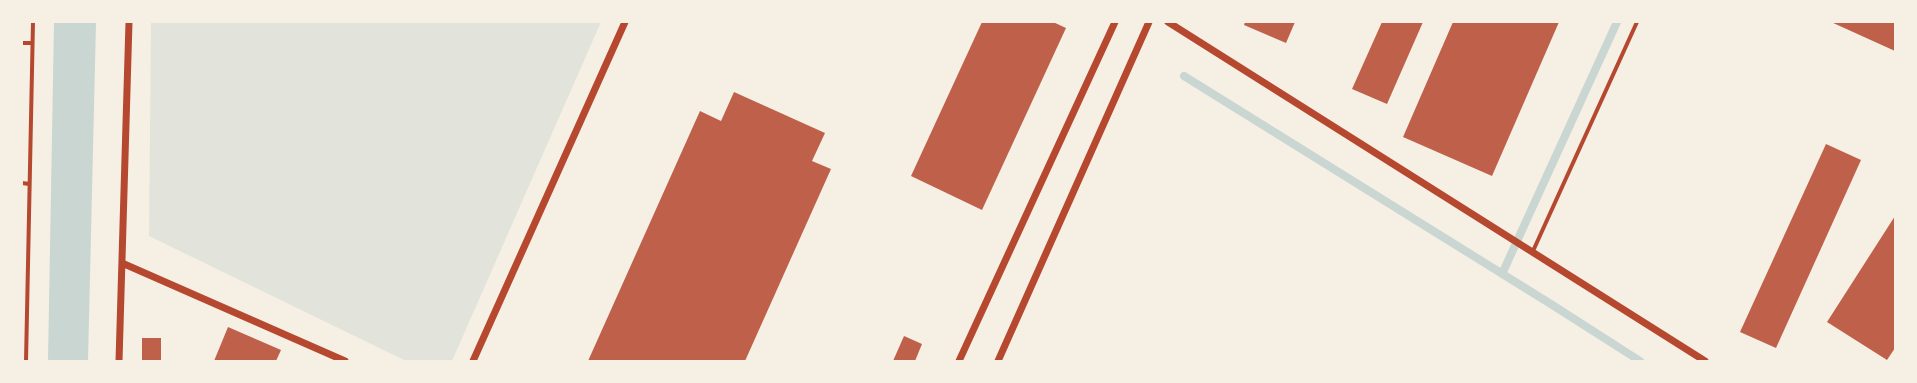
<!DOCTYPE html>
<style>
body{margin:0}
#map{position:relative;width:1917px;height:383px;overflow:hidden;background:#f6efe4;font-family:"Nunito Sans",sans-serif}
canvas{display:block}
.frame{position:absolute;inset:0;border:23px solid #f6efe4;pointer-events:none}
</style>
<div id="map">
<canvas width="1917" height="383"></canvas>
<div class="frame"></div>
</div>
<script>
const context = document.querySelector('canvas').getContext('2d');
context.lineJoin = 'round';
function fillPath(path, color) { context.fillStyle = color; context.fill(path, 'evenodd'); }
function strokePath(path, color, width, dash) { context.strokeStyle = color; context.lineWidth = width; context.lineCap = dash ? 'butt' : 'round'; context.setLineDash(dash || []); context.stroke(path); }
const green = new Path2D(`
 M151,22H601L452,361H406L149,236Z`);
const water = new Path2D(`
 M54,22H96L88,361H48Z`);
const stream = new Path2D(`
 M1184,76L1554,306L1640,361
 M1502,274L1617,22`);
const building = new Path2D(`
 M982,22H1053L1066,28L982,210L911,176Z
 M1245,22H1295L1286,43L1244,25Z
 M1382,22H1423L1387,104L1352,89Z
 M1453,22H1559L1492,176L1403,137Z
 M1831,22H1895V51Z
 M734,92L825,133L812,161L831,169L745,361H588L700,111L721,121Z
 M1826,144L1861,160L1776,348L1740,332Z
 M1895,216V348L1887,360L1827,322Z
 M228,327L281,350L276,361H214Z
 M904,336L922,344L915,361H893Z
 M142,338H161V361H142Z`);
const minor = new Path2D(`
 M22,43H32
 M22,183L29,184
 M1533,251L1637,22
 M26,361L33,22`);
const tertiary = new Path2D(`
 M1168,22L1705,361
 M122,263L345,361
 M119,361L129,22
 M473,361L625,22
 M959,361L1115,22
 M998,361L1149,22`);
fillPath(green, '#e2e4dc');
fillPath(water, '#c9d6d2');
strokePath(stream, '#c9d6d2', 8);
fillPath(building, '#bf614a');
strokePath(minor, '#b5482f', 4);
strokePath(tertiary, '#b5482f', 7);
</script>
